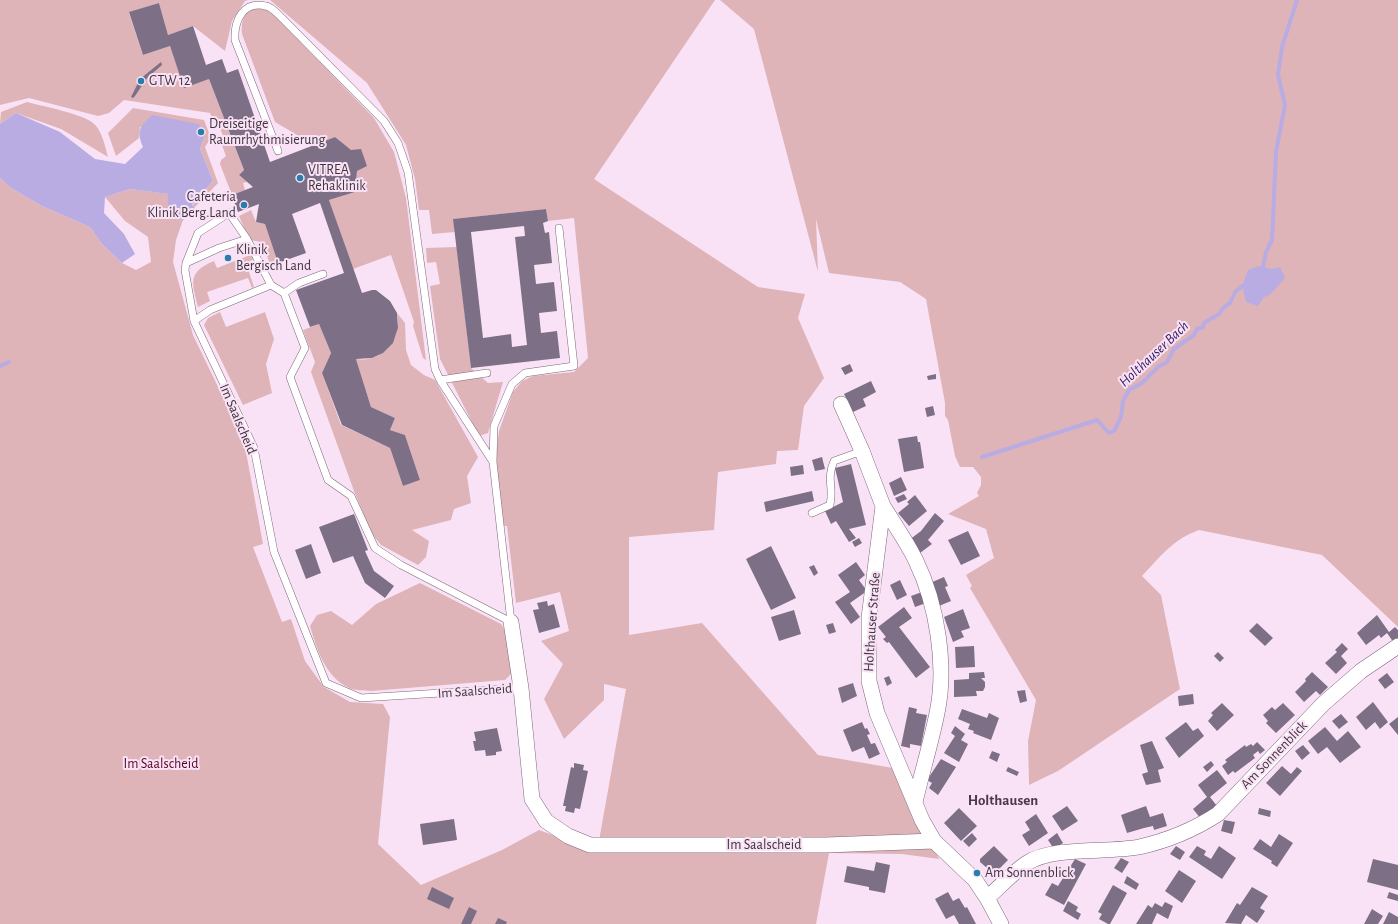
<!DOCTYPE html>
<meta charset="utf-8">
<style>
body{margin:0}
canvas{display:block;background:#fae2f6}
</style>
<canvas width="1398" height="924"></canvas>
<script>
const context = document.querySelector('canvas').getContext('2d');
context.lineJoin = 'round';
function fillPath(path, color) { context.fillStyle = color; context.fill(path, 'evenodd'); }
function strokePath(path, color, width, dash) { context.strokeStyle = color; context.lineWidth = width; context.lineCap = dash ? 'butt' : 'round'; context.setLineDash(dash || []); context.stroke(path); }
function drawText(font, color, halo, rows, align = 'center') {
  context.font = font + ' "Alegreya Sans",sans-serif'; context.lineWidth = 4; context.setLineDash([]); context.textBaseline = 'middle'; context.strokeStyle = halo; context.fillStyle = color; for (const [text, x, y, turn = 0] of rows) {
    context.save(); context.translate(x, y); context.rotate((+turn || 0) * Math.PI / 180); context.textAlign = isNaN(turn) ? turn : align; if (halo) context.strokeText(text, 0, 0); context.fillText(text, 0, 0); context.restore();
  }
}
const green = new Path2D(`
 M0,0H248L245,1L232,21L225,51L193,26L168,35L159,3L129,13L143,55L170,46L184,87L209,79L244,170L239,175L247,182L243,183L245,190L232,195L220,164L221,160L226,156L220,140L224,138L218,124L215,125L210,113L124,100L109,113L98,116L29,98L0,105Z
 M270,0H715L594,179L758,287L805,294L798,318L824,378L804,406L798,450L777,451L776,464L718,472L714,530L629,537V635L702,623L818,755L893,768L939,859L902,854L829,853L816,924H0V178L11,188L42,206L90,227L102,244L122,263L136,270L151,262L148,237L125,221L105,197L130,189L169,194L168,215L183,220L176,240L173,262L193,335L244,441L263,544L253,547L282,622L291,619L305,661L324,687L350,702L383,704L390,717L378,844L421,885L502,850L539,830L597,852L626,689L604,684V700L564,739L544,699L563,664L541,641L569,631L560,592L516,603L507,526H502L495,463L499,431L513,392L522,381L533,376L574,372L588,358L574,218L548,221L546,209L454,219L455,232L432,234L429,210H419L415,179L406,145L367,83Z
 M720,0H1398V627L1322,555L1199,530C1172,540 1161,556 1142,576L1161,595L1180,689L1058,771L1029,785L1028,741L1036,700L970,588L972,586L966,575L994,558L986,529L948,514L979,496L977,493L981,485V477L973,467H960L955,456L948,420L945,416V403L926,299L900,282L829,273L816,219L818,272L754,29Z
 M259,8L267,10L275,16L374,118L394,152L406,198L426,360L423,358L413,326L414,322L391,255L353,269L329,200L355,192L357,171L367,165L335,137L314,145L275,122L242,34C241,20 244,10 259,8Z
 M27,102C42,106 83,114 93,123C102,130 105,146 108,157L61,129L16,113L0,124L1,112Z
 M133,108L204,120L211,138L205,147L218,183L195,207L192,206L213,181L200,149L204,138L140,127L139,138L116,156L108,133Z
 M251,210L256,222L265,224L278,263L271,267L262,242L249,240L239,216Z
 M457,247L471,368L488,383L503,382L488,433L479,436L440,359L430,286L440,284L436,262L427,263L426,248Z
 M250,255L254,259L246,263L254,287L252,288L248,278L207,292L210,301L198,307C192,283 187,272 214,261L217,268Z
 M220,312L226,327L265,312L274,339L266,364L272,393L243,405L204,325L208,318Z
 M397,313L405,323L406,350L411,365L424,375L435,380L478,457L467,476L471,503L454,509L451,520L412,530L429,541L426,557L418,565L381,545L372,534L354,491L311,372L315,362L303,330L319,324L331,353L322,373L341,425L390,448L403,486L420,480L405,435L390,430L395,418L371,407L356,359C383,363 403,339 397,313Z
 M420,583L501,624L508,635L512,673L505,680L371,691C365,690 355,691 349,688C325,676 317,650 310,626L317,615L331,611L352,625L376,604Z`);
const water = new Path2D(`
 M16,113L60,132L95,159L125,164L143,147C136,130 140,127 152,115L199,124L204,138L200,149L213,181L192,205L195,208L183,220L168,215V194L130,189L105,197L104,213L124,234L135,254L122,263L102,244L90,227L42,206L11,188L0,178V124Z
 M1259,266L1272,269L1280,267L1285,278L1270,295L1264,297L1258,306L1246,302L1242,286L1248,270Z`);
const stream = new Path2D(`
 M1263,267L1266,252L1272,240L1276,152L1285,105L1278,75L1282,47L1297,0
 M0,366L9,362
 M982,457L1097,420L1109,433L1114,431L1121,417L1123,401L1129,390L1142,383L1158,367L1167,362L1174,349L1194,335L1197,329L1203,327L1204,323L1219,314L1223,308L1230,303L1235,292L1242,286`);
const building = new Path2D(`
 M159,3L168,35L193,26L206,65L222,59L227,73L238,69L270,162L335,137L351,150L361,149L367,166L357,171L355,192L329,200L362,293L372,290H376L390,301L397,313L398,328L393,343L383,353L372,358L356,359L371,407L395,418L390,430L405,435L420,480L403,486L390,448L342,425L322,373L331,353L319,324L310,327L296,290L344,273L320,203L292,214L306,253L278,263L265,224L256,222L259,204L238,212L235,204L232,195L253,187L239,175L244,170L209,79L184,88L170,46L143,55L129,12Z
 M161,62L162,65L147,78L135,96L133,98L131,97L140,79Z
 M546,209L548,221L543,223L545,233L549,232L552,263L534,265L536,284L554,282L557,311L539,313L541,333L557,331L560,358L471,368L453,219ZM524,226L525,236L515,237L527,345L512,347L511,334L483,338L471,232Z
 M850,364L853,371L845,375L841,368Z
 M936,374V379L928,380L927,376Z
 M871,381L876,392L863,399L866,406L853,412L844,394Z
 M933,406L935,415L927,417L925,408Z
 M917,436L918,442H920L924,468L904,472L898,439Z
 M822,457L825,469L815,471L812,460Z
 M851,464L866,525L849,529L856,538L849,542L836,521L831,524L825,511L843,502L835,468Z
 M803,465L804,474L791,476L790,467Z
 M901,477L907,490L894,496L889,483Z
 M812,491L814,501L766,512L764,502Z
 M904,494L907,499L898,503L895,498Z
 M915,495L927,511L909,526L898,513L909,504L907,502Z
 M935,513L944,521L928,540L932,544L920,553L909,540L921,531Z
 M354,514L368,550L365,551L374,571L394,586L385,598L365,583L353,556L333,563L319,527Z
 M968,531L980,556L961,565L948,540Z
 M859,538L862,543L855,547L852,542Z
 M311,544L321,573L306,579L295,550Z
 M771,546L796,598L771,610L746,559Z
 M856,562L865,575L859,580L867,591L850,603L860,617L851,624L835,602L850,592L838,575Z
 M814,565L818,573L814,576L809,567Z
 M944,577L948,586L945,587L951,601L939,606L930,583Z
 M900,580L907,595L897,600L890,585Z
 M922,592L926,603L915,607L911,596Z
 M547,601L548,606L554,604L560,627L539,633L533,610L539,609L537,603Z
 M904,607L912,618L899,627L930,667L916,678L889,642L887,643L883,639L886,637L878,627Z
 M963,609L970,628L961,631L964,637L953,642L944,617Z
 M794,610L801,634L779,641L771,617Z
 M1377,615L1389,632L1395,627L1398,630V640L1394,643L1387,633L1381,638L1379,635L1366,645L1357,633Z
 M833,623L836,632L829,634L826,625Z
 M1257,623L1273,638L1265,646L1249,631Z
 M1342,643L1348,649L1341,656L1347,663L1336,674L1325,663L1337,652L1335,650Z
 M974,646L975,667L956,668L955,647Z
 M1218,652L1224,658L1220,662L1214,656Z
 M984,672L985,678H981L985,682V687L983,691H976L977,696L954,697V680L969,679V673Z
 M1312,672L1328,687L1320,695L1316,691L1304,702L1295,692L1306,681L1305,679Z
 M1387,673L1394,682L1385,689L1378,680Z
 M889,676L892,683L887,686L884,678Z
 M853,683L857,696L842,703L838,688Z
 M1025,690L1027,701L1020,703L1017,691Z
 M1193,694L1194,704L1179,706L1178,696Z
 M1373,702L1388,722L1380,729L1375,722L1366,730L1356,717Z
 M1222,703L1234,715L1217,731L1208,721L1213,715L1211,713Z
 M1283,703L1295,715L1276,733L1266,723L1268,721L1263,715L1272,707L1275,710Z
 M909,707L917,709L916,713L927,715L921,746L910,744V748L901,746Z
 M962,709L987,718L989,713L999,718L991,740L973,733L974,731L968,729L970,724L958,719Z
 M1341,714L1348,722L1339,729L1332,721Z
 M1398,717V735L1389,724Z
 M862,722L865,729L867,728L870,734L867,735L871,744L875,743L880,754L869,759L864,747L852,752L843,730Z
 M1186,722L1193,731L1198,728L1204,736L1179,758L1165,738Z
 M955,726L965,734L961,740L968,744L959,762L944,753L955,736L951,733Z
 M1325,727L1337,741L1348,731L1361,747L1340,763L1327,747L1318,754L1308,741Z
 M497,728L502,751L496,752V755L486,756L485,750L475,751L473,741H476L474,732Z
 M1152,741L1164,768L1158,770L1161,782L1146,785L1142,774L1148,772L1140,745Z
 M1257,742L1265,750L1260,754L1258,751L1253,755L1255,758L1235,773L1233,771L1228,775L1222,766L1227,762L1225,760L1245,745L1246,747L1251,744L1253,746Z
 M1303,745L1310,753L1302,760L1295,751Z
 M992,751L1000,754L997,762L989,758Z
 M941,759L956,767L938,795L929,788L932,783L927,780Z
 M1211,761L1214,765L1207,772L1203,767Z
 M574,763L584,765L583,770L588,771L580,809L575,808L574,813L565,811L566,806H563L571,767L574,768Z
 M1282,766L1291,774L1297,767L1302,771L1280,796L1266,783Z
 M1008,767L1019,772L1017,776L1006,771Z
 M1217,770L1227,783L1210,797L1217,806L1201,819L1193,809L1207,797L1198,785Z
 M1067,806L1078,821L1062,831L1052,816Z
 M1146,806L1150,817L1163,813L1167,826L1154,830L1153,826L1144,828L1127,833L1121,815Z
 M959,808L977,826L961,841L944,823Z
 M1259,808L1271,811L1270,817L1258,814Z
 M1036,814L1048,833L1029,846L1022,835L1030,830L1025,822Z
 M454,819L457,840L423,845L420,824Z
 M1224,820L1235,822L1232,834L1221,831Z
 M972,833L977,839L969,847L963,841Z
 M1057,833L1063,843L1054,849L1048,840Z
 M1279,834L1293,843L1277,867L1271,863L1272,861L1253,849L1260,839L1271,847Z
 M994,846L1008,860L994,874L980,862V859Z
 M1176,846L1185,852L1180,860L1170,854Z
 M1197,846L1206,851L1204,855L1211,859L1219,846L1236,858L1222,879L1189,857Z
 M1121,858L1129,862L1122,873L1114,868Z
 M1075,859L1086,864L1064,905L1045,895L1052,883L1058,886Z
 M1373,859L1398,865V890L1367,882Z
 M876,862L890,865L885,893L869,890V887L844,882L847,866L874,871Z
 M1179,870L1196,881L1182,903L1165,891Z
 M1127,876L1139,884L1136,890L1124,883Z
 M1113,885L1127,893L1110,924H1108L1099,919L1102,914L1098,912Z
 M432,887L454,898L449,909L427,899Z
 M1252,887L1268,896L1260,908L1265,911L1257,923L1246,915L1241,924L1225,923L1237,903L1240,905Z
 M948,892L953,901L959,898L965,908L967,907L976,924H959L954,915L946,919L935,899Z
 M1389,892L1398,895V901L1387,898Z
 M1068,901L1078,907L1076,911L1081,914L1078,920L1063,911Z
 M1165,902L1173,906L1168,919L1157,913L1152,924H1136L1148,905L1152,908L1155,903L1162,907Z
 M469,907L477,911L471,924H461Z
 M1372,909L1383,916L1378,924H1364Z
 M1389,912L1398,917V924H1383Z
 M498,918L507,922L506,924H495Z`);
const lane = new Path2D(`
 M278,151L235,40C234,21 243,0 266,6C271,7 276,12 279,15L384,121L398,143L408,172L435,369L440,380L493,462
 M186,263L219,248L247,239
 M284,293L299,283L323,274
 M194,321L210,310L271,285
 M440,380L487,373
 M812,513L830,505C834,487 826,480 834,461L862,451
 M511,622L401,565L375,548L351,496L328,480L290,377L305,348L284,293L271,285L247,239L229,213L198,233L186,263L185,270L194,321L254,448L274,552L326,683L361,698L521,688
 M511,622L493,462L494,426L512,384L525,373L574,366L559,228`);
const street = new Path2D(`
 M841,404L862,451L883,506L869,618V681L877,713L922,820L934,841L975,880L987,898L1001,924
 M883,506C894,524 907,542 916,561C937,604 947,666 937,713C931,743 922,772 915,802
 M511,622L521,688L532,799L546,821L568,836L590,845H826L934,841
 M987,898C1000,887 1013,872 1027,863C1053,846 1107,853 1139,847C1166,841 1195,829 1218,814L1323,704L1361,671L1398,646`);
const markers = [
 [141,81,4,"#277dac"],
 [201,132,4,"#277dac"],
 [300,178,4,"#277dac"],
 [244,205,4,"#277dac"],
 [228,258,4,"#277dac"],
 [977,873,4,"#277dac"]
];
const poiNames = [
 ["GTW 12",149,81],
 ["Dreiseitige",209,124],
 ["Raumrhythmisierung",209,140],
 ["VITREA",308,170],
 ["Rehaklinik",308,186],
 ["Cafeteria",236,197,"right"],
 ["Klinik Berg.Land",236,213,"right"],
 ["Klinik",236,250],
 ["Bergisch Land",236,266],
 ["Am Sonnenblick",985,873]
];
const streetNames = [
 ["Im Saalscheid",238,419,67],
 ["Holthauser Straße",872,622,-86],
 ["Im Saalscheid",475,691,-4],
 ["Am Sonnenblick",1274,755,-46],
 ["Im Saalscheid",764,845]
];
const parkNames = [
 ["Im Saalscheid",161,764]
];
const waterNames = [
 ["Holthauser Bach",1154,354,-43]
];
const neighbourhoodNames = [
 ["Holthausen",1003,800]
];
fillPath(green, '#deb4b9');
fillPath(water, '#b8ace3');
strokePath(stream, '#b8ace3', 4);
fillPath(building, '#7d6f86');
strokePath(lane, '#7d687a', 8);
strokePath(street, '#7d687a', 16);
strokePath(lane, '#fff', 7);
strokePath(street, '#fff', 15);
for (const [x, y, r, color] of markers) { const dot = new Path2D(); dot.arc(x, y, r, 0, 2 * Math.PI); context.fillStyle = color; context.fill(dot); strokePath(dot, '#fae2f6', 1.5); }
drawText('14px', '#3e353d', '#fae2f6', poiNames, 'left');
drawText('14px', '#3e353d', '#fae2f6', streetNames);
drawText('14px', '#550721', '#fae2f6', parkNames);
drawText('italic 15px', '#382364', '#fae2f6', waterNames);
drawText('bold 15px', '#4b3848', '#fae2f6', neighbourhoodNames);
</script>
